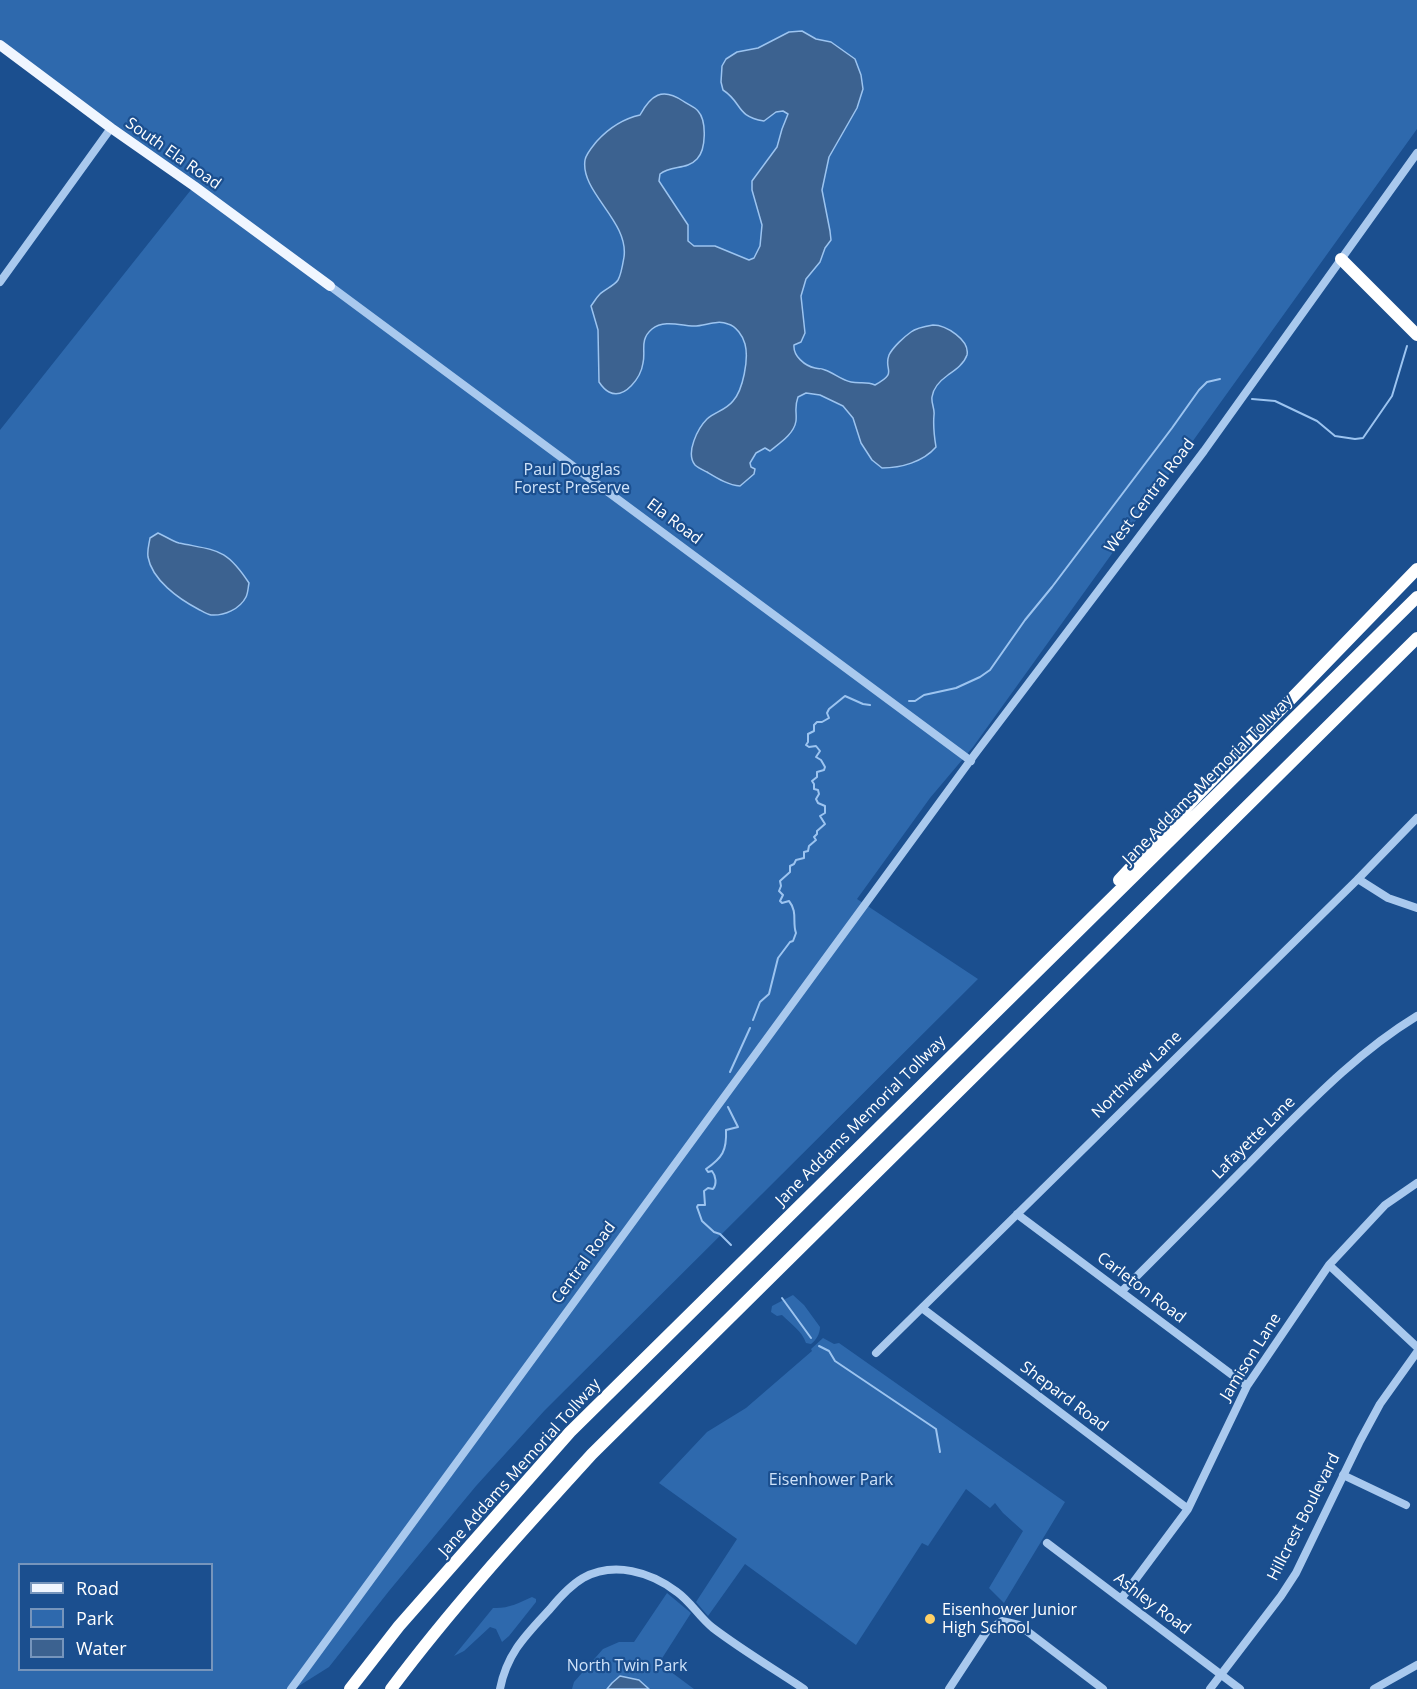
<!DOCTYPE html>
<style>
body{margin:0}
#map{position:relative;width:1417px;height:1689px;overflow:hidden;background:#1b4f8f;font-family:"Open Sans",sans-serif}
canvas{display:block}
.legend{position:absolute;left:18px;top:1563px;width:195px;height:108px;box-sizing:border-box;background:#1b4f8f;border:2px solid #7695bc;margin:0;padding:8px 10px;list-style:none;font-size:18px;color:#fff}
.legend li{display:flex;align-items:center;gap:12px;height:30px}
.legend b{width:30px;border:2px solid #7695bc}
</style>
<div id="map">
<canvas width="1417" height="1689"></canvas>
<ul class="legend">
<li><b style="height:8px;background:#f0f6ff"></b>Road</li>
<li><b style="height:16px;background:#2e69ad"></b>Park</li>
<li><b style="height:16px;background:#3c6290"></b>Water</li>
</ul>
</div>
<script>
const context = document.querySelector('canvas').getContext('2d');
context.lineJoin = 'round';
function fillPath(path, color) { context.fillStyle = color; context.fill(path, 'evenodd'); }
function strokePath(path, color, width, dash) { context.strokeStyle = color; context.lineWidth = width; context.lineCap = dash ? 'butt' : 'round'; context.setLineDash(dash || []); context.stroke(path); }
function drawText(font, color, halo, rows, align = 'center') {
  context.font = font + ' "Open Sans",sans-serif'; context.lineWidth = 4.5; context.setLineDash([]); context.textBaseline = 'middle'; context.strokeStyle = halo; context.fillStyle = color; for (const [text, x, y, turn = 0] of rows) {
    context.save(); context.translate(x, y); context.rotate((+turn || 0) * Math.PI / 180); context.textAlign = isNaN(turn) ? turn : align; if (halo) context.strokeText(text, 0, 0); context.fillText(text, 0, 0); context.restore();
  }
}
const green = new Path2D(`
 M0,0H1417V129L973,747L930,798L857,899L978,979L545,1410L476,1486L389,1591L329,1667L294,1689H0V430L194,186L0,45ZM20,1564H212V1670H20Z
 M793,1295L804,1305L820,1327C820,1334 816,1340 811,1344L806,1343C802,1331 791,1324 782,1315L777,1316L771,1312L772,1306Z
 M823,1338L834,1344L839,1343L1065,1502L1004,1603L989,1588L1023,1531L1003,1513L995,1503L990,1508L966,1489L928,1546L922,1543L856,1645L745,1564L708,1616L696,1602L737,1539L659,1483L707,1432L746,1408L812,1351L811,1349Z
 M667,1593L691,1613L659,1663L694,1689H572L574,1682L603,1649L619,1642H634Z
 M532,1597L536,1599V1602L509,1636L502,1642L496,1629L490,1627L464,1651L454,1656L493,1608C507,1609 519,1603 532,1597Z`);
const water = new Path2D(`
 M802,31L816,39L831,42L855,59L861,75L863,89L857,108L829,157L822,190L830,231L831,240L825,248L820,262L806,279L801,296L805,333L801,342L794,345C793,356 805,366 815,368C824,370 816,367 825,370C834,373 841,380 851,382C860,384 866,381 875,385C899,372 883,371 889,355C893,347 904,337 911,332C916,328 927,326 933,325C946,325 970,340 967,355C964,364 955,370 948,375C941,380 933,388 932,397C931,403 935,409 934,415C933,426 934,435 936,447C923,462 901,468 882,468L872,460L861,443L853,418L843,406L820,395L806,393L798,397C794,408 797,412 796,421C794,434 780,443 770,451L765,448L756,453L750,463L751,467L755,469L754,474L740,486C728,485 717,478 707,472C703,470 698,468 695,465C685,453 698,428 707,419C715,412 726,410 733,401C743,390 749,359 745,344C743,336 736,326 728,324C716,319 704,327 692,326C679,325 663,320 652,329C639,340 646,351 643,363C641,377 625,400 609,392C605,390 601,385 599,382L598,330L591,306C594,302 596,298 600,294C605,289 614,286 618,280C621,275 623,263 624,257C629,221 580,192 585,160C586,154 593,146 597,141C609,128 622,119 640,115C651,95 662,87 683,101C687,104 695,107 698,111C707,121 706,150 697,159C687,170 671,165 660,174L659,181L688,225V241L694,246H715L749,260L754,258L760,246L762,225L752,190V181L777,147L782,129L788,114L783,111L776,112L764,121C735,116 743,103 723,90L721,82L722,66L726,59L737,52L758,48L789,32Z
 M158,533C165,536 172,541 179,543C218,551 226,548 249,583C248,588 248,593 246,597C240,609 224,616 211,615C207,614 202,611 198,609C179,599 152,580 148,557C147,550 149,545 150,538Z
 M620,1676L639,1680L649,1689H607L612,1683Z`);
const stream = new Path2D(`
 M1252,399L1275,401L1317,421L1335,436L1355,439L1363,438L1392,396L1407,346
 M909,701H915L924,695L956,688L980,677L990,670L1025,620L1052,587L1172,428L1199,390L1207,382L1220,379
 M753,1020L760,1002L769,994L778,958L790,942L793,941L796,933C792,922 798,912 789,901L782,903L780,901L783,895L779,891L781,886L780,881L790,872V866L794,864L796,860L804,858V852L808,851L809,846L816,840L814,837L817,834V831L825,824L820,816L825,813V806L818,803L816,799L819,794L818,790L814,789V784L812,781L817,777V772L824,770L825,767L821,760L816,757L820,751L816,746L809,747L806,745L808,742V734L814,731V725L817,722H822L829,718L827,713L829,709L845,696L863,704L870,705
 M730,1072L750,1028
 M728,1107L738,1127L726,1130C727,1151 722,1158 706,1169L708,1172L712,1171C716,1176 717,1184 713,1189L708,1188L704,1191L705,1205H698L697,1207L702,1221L714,1232L720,1234L731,1245
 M782,1298L811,1338
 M819,1346L829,1351L835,1361L936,1429L940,1452`);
const minor = new Path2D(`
 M0,282L111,128
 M330,286L971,761
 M1358,879L1388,898L1417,908
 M1017,1214L1247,1386
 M1329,1265L1417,1347
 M1121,1292C1171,1242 1220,1193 1269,1143C1315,1097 1361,1050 1417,1016
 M922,1308L1188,1509
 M876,1353L1358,879L1417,818
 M1343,1475L1406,1505
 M1047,1543L1240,1689
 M1121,1599L1188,1509L1247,1386L1329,1265L1385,1205L1417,1183
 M291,1689L975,754L1204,451L1417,153
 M500,1689C507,1653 526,1635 550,1609C559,1598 571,1585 583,1578C614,1561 651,1572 677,1592C691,1602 700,1618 713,1628C742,1650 774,1669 804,1689
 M949,1689L987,1631L1002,1621L1019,1625L1103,1689
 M1210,1689L1281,1596L1296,1573L1360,1441L1380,1404L1417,1352
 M1374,1689L1417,1665`);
const major = new Path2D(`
 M0,45L111,128L194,186L330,286`);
const highway = new Path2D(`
 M1341,259L1417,335
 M1119,880L1199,794L1417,569
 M350,1689L399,1626L570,1432L1417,597
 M391,1689C453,1606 522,1531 592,1454L1417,638`);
const markers = [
 [930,1619,6,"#ffd166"]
];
const streetNames = [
 ["South Ela Road",173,154,35],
 ["West Central Road",1150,496,-53],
 ["Ela Road",674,522,37],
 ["Jane Addams Memorial Tollway",1208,780,-45],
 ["Northview Lane",1137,1075,-44],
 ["Jane Addams Memorial Tollway",861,1121,-45],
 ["Lafayette Lane",1254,1138,-45],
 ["Central Road",584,1263,-54],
 ["Carleton Road",1141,1288,37],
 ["Jamison Lane",1251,1357,-58],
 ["Shepard Road",1064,1397,37],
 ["Jane Addams Memorial Tollway",520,1468,-48],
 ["Hillcrest Boulevard",1304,1517,-63],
 ["Ashley Road",1152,1604,37]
];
const parkNames = [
 ["Paul Douglas",572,470],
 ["Forest Preserve",572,488],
 ["Eisenhower Park",831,1480],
 ["North Twin Park",627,1666]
];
const poiNames = [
 ["Eisenhower Junior",942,1610],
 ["High School",942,1628]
];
fillPath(green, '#2e69ad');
fillPath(water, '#3c6290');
strokePath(water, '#9cc4f0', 1.5);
strokePath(stream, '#9cc4f0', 2);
strokePath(minor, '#a9c9ee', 8);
strokePath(major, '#f0f6ff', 10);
strokePath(highway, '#fff', 12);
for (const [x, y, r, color] of markers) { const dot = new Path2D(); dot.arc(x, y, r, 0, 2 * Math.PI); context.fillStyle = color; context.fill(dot); strokePath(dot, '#1b4f8f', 2); }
drawText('16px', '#fff', '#1b4f8f', streetNames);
drawText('16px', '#cfe3fa', '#1b4f8f', parkNames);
drawText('16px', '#fff', '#1b4f8f', poiNames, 'left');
</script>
